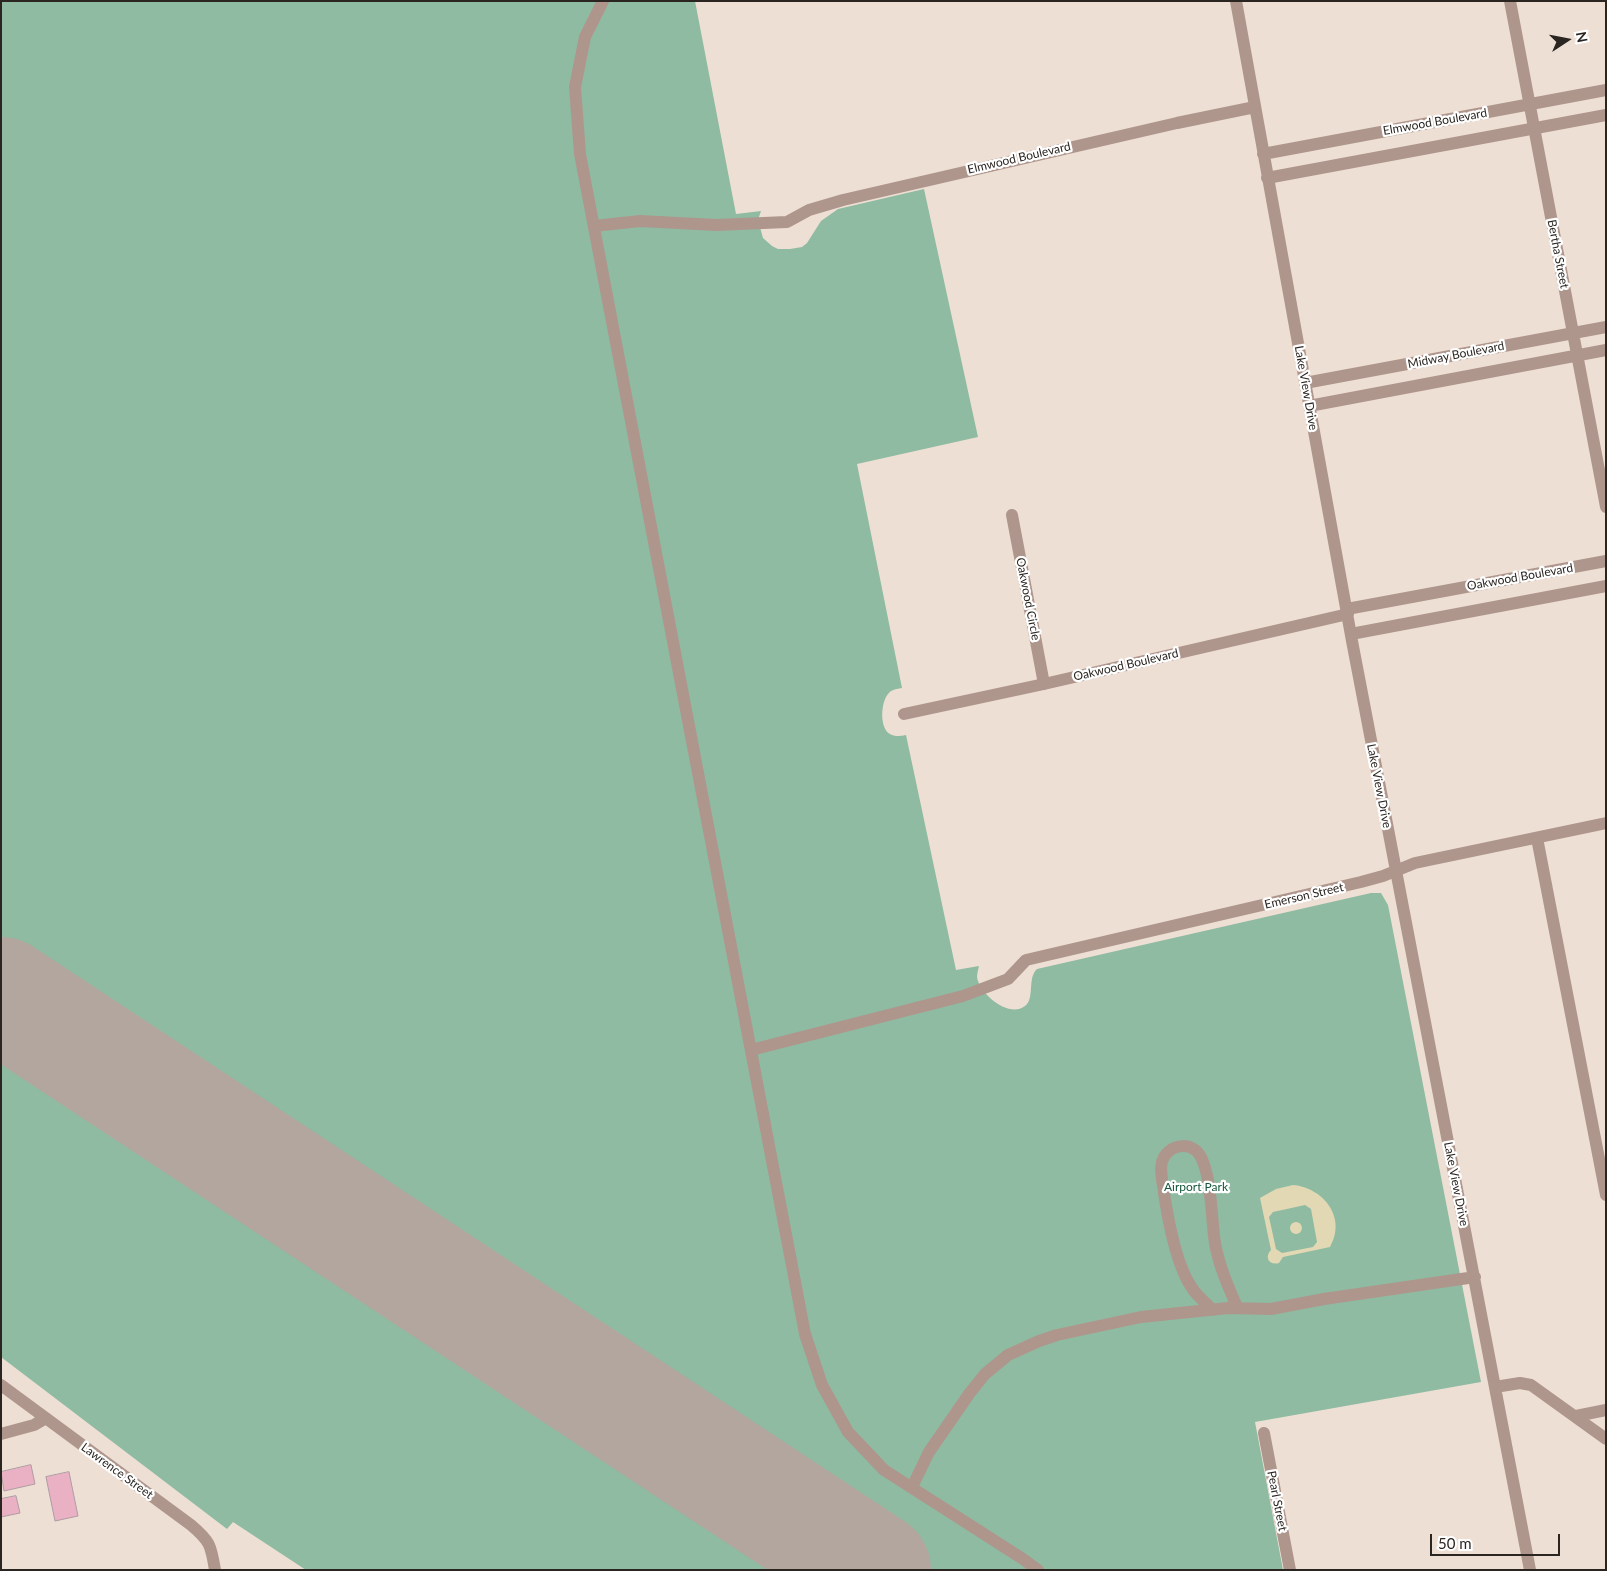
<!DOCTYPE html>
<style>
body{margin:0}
#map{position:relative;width:1607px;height:1571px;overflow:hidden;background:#eedfd4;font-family:Lato,sans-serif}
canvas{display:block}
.frame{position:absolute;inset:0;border:2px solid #2a2521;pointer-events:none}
.north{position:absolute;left:1542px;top:15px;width:50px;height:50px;-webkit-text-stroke:4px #fff;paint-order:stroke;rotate:79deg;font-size:14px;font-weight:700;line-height:20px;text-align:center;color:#2a2521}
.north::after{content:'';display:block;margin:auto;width:18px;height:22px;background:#2a2521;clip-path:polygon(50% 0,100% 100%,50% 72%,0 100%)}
.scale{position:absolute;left:1430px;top:1534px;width:130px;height:22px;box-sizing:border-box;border:2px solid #2a2521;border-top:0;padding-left:6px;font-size:15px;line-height:18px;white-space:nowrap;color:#2a2521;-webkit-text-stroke:4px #fff;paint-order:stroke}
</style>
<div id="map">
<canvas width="1607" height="1571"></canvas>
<div class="frame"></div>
<div class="north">N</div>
<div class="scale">50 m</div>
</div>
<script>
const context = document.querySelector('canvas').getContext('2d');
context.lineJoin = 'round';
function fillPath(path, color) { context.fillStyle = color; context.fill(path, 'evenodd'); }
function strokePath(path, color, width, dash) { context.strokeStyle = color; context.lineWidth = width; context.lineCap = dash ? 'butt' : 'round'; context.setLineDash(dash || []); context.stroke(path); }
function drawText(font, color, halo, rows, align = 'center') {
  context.font = font + ' Lato,sans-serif'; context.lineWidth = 4.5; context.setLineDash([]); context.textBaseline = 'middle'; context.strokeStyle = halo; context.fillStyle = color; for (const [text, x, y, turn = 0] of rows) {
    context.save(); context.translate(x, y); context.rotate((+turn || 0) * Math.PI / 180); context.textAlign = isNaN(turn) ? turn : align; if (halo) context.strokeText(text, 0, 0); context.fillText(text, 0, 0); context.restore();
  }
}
const green = new Path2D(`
 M1,1H695L736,214L761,211L758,220L763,238L772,246L778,249H790L802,247L807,243L821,221L838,209L924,189L978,437L857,464L902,688C897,689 892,689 888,694C881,702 879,728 890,734C895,737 901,736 906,735L956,970L979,966C978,971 976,976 978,981C983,996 1009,1018 1025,1006C1035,999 1027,978 1037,969L1371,893H1381L1388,905L1481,1382L1255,1422L1283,1570H930L1,953Z
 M1,1046L798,1570H306L233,1522L227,1529L1,1357Z`);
const sand = new Path2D(`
 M1293,1185C1324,1188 1347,1218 1330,1247L1283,1257L1279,1263C1269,1266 1264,1257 1271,1250L1260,1198L1276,1189ZM1305,1205L1311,1209L1317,1242L1313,1247L1282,1253L1276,1249L1269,1217L1273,1212Z
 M1290 1228a6 6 0 1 1 12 0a6 6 0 1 1-12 0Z`);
const runway = new Path2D(`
 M1,995L873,1570`);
const building = new Path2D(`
 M31,1465L35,1484L4,1491L1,1472Z
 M69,1472L78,1516L55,1521L46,1477Z
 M16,1496L20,1513L1,1517V1499Z`);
const minor = new Path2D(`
 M603,1L585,37L575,87L580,154L805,1334L822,1385L848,1432L884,1470L1023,1559L1038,1570
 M1236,1L1352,641L1530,1570
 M1510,1L1606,507
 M1263,154L1606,90
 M1267,178L1606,115
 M594,226L640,221L716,225L787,222L809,210L843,200L1177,123L1255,107
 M1305,383L1606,327
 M1309,406L1606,350
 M1012,515L1044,684
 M1347,609L1606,561
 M1351,634L1606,586
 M904,714L1044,684L1348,614
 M1537,838L1606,1195
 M751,1050L963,996L1008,979L1026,960L1361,882L1383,876L1415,863L1606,823
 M1213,1310C1206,1303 1197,1296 1192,1288C1175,1264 1166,1209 1162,1179C1161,1171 1160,1164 1164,1157C1173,1143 1193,1142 1201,1157C1212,1180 1211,1217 1215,1243C1219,1266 1228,1286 1237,1307
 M1,1385L191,1525C210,1541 211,1545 215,1570
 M1495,1387L1520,1383L1531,1385L1606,1439
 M1576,1416L1606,1410
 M1264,1433L1290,1570
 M1,1434L34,1425L46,1418
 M912,1487L929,1452L969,1394L985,1374L1008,1355L1039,1341L1057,1335L1141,1317L1228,1308L1271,1309L1324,1299L1475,1277`);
const streetNames = [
 ["Elmwood Boulevard",1435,122,-10],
 ["Elmwood Boulevard",1019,158,-13],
 ["Bertha Street",1558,254,79],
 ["Midway Boulevard",1456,355,-11],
 ["Lake View Drive",1306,388,80],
 ["Oakwood Boulevard",1520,577,-10],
 ["Oakwood Circle",1028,599,79],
 ["Oakwood Boulevard",1126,665,-13],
 ["Lake View Drive",1379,786,79],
 ["Emerson Street",1304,896,-13],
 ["Lake View Drive",1456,1184,79],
 ["Lawrence Street",117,1471,36],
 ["Pearl Street",1277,1501,79]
];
const parkNames = [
 ["Airport Park",1196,1187]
];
fillPath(green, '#8fbba2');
fillPath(sand, '#e2d8b4');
strokePath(runway, '#b2a69e', 116);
fillPath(building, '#eab0c3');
strokePath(building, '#ae9ca2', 1);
strokePath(minor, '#af968d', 12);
drawText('12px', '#2a2521', '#fff', streetNames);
drawText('12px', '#155639', '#fff', parkNames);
</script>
